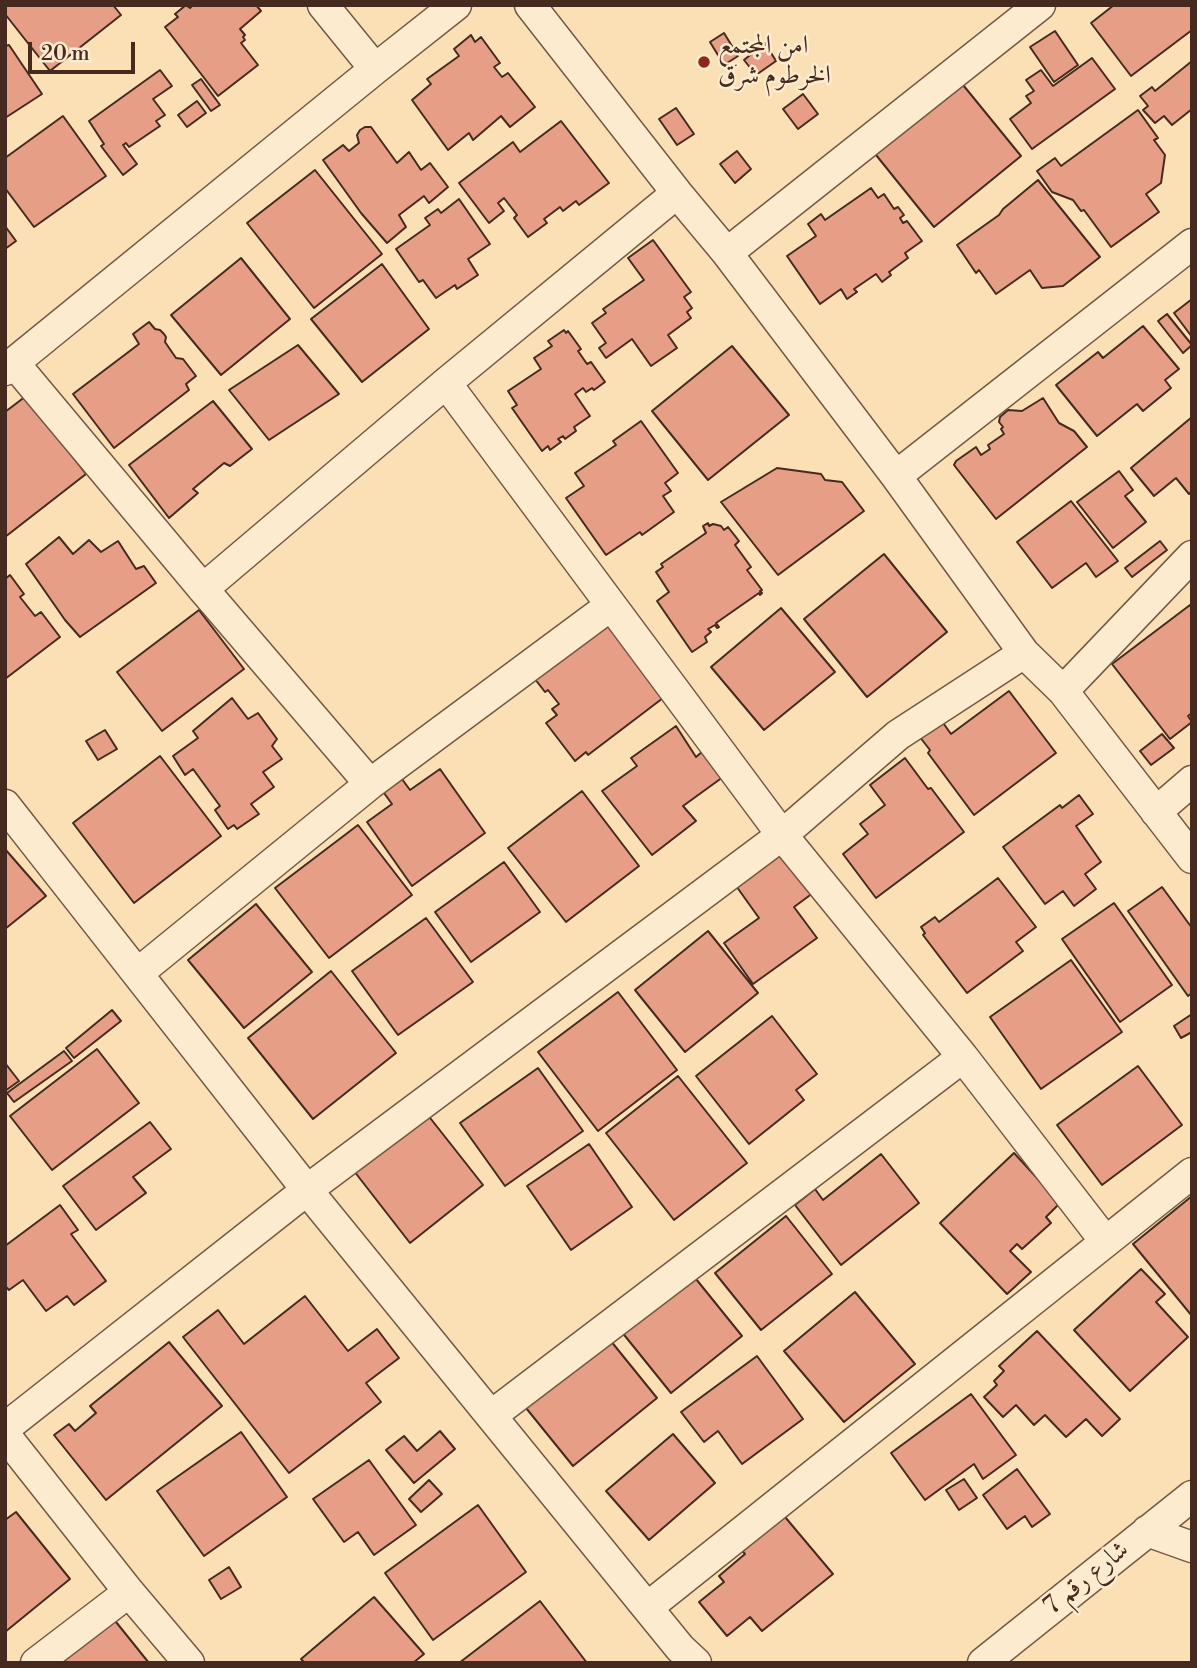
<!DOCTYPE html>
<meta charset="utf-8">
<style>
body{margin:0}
#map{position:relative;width:1197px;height:1668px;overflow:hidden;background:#fae0b4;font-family:"Libre Bodoni",serif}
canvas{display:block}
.frame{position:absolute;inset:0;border:7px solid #462a20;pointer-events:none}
.scale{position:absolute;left:28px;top:42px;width:107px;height:32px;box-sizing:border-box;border:4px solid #462a20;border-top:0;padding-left:9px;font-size:21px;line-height:24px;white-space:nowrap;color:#462a20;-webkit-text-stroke:5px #fcebce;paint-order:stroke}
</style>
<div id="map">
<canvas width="1197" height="1668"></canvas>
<div class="frame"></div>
<div class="scale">20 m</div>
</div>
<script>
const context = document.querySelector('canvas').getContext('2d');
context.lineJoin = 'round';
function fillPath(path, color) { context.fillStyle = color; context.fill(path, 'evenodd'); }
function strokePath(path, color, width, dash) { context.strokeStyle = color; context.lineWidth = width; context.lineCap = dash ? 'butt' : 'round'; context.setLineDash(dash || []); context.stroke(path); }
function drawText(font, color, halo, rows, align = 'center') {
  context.font = font + ' "Libre Bodoni",Amiri,serif'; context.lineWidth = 5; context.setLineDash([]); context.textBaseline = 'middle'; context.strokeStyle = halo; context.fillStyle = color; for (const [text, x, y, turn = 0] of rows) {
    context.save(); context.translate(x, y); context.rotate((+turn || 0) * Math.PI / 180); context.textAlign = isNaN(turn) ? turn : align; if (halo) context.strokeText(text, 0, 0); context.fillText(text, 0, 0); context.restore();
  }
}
const building = new Path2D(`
 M5,5H113L121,15L50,71L5,14Z
 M186,5L190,8L193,5H256L261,11L240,29L245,35L243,37L245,40L241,43L258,65L218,96L165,27L178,17L175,14Z
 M1114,5H1192V30L1131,76L1091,23Z
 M1055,31L1078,65L1054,82L1030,47Z
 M724,33L738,56L724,65L710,42Z
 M471,35L475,42L481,37L500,63L494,67L502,77L508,73L535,107L510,127L501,116L473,140L469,133L448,150L412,100L431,84L427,79L459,56L454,49Z
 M765,43L776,61L756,75L744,60Z
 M9,45L42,94L5,118V46Z
 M1092,58L1115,89L1032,149L1010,119L1031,103L1026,96L1034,91L1026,80L1041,70L1053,86Z
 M1192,61V109L1172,125L1164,116L1155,123L1143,110L1148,106L1140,96L1152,87L1155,91Z
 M160,70L172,86L153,99L165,115L156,121L160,126L129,147L126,143L123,145L137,164L123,175L101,146L104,144L89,121Z
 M201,79L220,105L211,111L192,85Z
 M959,80L1021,156L934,227L872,150Z
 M803,94L818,114L798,129L783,109Z
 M197,101L206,113L187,127L178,115Z
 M676,108L694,134L677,145L659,119Z
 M1138,110L1158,138L1154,140L1165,155L1161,183L1146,194L1159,212L1111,247L1084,210L1081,211L1073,200L1052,192L1037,171L1055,158L1061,166Z
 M63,116L106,176L34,227L5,188V158Z
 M561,121L609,183L579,205L576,201L563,211L560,207L544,219L547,223L528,237L514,218L517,215L504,198L498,203L504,211L489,223L459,183L513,142L520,152Z
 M365,127H371L397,163L409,152L421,170L430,163L448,187L429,203L424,196L399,215L406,227L387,243L361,213L323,160L343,145L349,151L359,143L357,135L360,130Z
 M737,151L751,169L735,183L720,164Z
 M315,170L382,254L314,308L247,223Z
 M1038,180L1100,257L1063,286L1042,288L1030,270L996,294L979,270L976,273L957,245L999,215L1003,209Z
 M871,188L878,198L884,194L894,209L898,207L904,215L900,218L903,223L907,221L922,241L905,253L908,258L889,272L891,275L882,282L876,274L854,289L857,292L847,299L841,289L820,304L787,256L816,236L808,224L821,214L825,220Z
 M459,199L490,244L468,259L478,275L457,289L455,285L436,298L423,280L419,282L396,249L430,225L425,218L438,209L441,213Z
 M5,226L16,241L5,249Z
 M653,240L691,292L684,297L692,308L687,312L691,318L668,335L677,348L651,366L632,339L606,358L599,348L606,343L592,323L606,313L603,309L644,280L628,258Z
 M241,258L290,319L221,375L171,315Z
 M382,264L429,329L362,382L311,319Z
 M1192,299V337L1174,313Z
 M1167,314L1192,345L1183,353L1158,321Z
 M149,322L155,329L160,330L164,334L166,337L165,342L176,358L183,359L196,376L186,384L189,390L114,448L73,394L139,344L133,334Z
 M1143,326L1179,369L1165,380L1171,388L1143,411L1137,404L1097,436L1056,385L1098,352L1103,358Z
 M564,330L566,333L568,331L581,349L578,351L587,364L591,362L605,382L594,390L592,388L586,392L583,388L575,394L590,416L574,427L576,431L565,439L563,436L558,439L561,442L550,450L548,446L542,451L512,408L517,405L508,391L541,369L534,358L552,346L548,341Z
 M298,345L339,394L269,440L229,390Z
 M732,346L789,415L708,480L652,411Z
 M26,396L86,474L5,537V412Z
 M1043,398L1059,423L1074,431L1087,447L996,519L954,465L956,461L976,447L981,455L990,449L988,445L1004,434L1001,429L1003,427L999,422L1000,417L1008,410L1022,411Z
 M213,401L252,449L230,466L224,463L193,489L198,493L169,518L129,465Z
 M1192,417V491L1189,494L1176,478L1154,496L1131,468Z
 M641,421L678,473L665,483L671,491L663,496L674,512L642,535L640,532L606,555L566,498L584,486L575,473L616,445L613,441Z
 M777,468L821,474L825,480L842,482L864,511L778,575L721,502Z
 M1119,471L1133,490L1125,496L1146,522L1113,548L1077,502Z
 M1071,501L1118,561L1096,577L1086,563L1052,588L1017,542Z
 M708,523L709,526L713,524L721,526L724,530L728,527L739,541L735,545L751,567L747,570L762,590L760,591L762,593L760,595L759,593L716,623L719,627L717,628L715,625L708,629L711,632L705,637L707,642L692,652L657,601L669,592L656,572L663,567L661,564L706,533L703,526Z
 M59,537L73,554L89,540L101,552L118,541L136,569L144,566L156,583L80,637L65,620L26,564Z
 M1160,541L1167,550L1132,577L1125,568Z
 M884,554L947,632L867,697L804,619Z
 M10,575L24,594L20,597L35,616L41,612L60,637L5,679V579Z
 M1190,605L1192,608V713L1188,716L1192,722L1170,739L1112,664Z
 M781,608L835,672L764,730L711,667Z
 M199,610L244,669L162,731L117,672Z
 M606,617L620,636L617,638L663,698L588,755L586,752L575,761L546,723L557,715L552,709L559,704L548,690L545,692L531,674Z
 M1009,691L1056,753L974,815L928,753L930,750L919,736L941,720L951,734Z
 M232,698L248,719L258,713L277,739L272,746L282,759L263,772L274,787L251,804L259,814L237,829L234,825L228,829L215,810L220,806L193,769L185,775L173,756L198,738L193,731Z
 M676,726L696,757L703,751L723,777L683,806L696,821L652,855L602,791L637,766L631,758Z
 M105,730L117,749L98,760L86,741Z
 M1162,734L1174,748L1151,765L1140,751Z
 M160,756L221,836L134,903L73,823Z
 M905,758L928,789L931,788L964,832L876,898L843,854L868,834L860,824L885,805L870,785Z
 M394,768L410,790L440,769L485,833L412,886L367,822L392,804L376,782Z
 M582,791L639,866L566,922L508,848Z
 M1079,795L1093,814L1076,826L1101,862L1085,874L1096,889L1074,906L1063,891L1045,904L1003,847L1060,805L1062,808Z
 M358,825L412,895L329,958L275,888Z
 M785,845L817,890L794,907L817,938L753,984L724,943L759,918L734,883Z
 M5,849L46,896L5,929Z
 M504,862L540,912L471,962L435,912Z
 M998,878L1036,927L1016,942L1023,951L967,993L923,935L925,933L921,927L935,917L939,922Z
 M1162,887L1192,928V993L1188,996L1128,911Z
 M1114,903L1172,985L1120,1022L1062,939Z
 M256,904L312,972L244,1028L188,960Z
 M426,918L473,982L398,1035L352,971Z
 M708,931L758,993L685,1052L635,990Z
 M1071,960L1122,1032L1041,1089L990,1017Z
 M331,971L396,1053L313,1119L248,1038Z
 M618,992L677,1070L598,1131L538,1052Z
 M112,1010L121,1021L74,1058L66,1048Z
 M1192,1014V1032L1181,1038L1174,1026Z
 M772,1016L817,1074L796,1090L804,1100L749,1144L696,1076Z
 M97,1049L139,1103L52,1170L10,1116Z
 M64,1051L72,1061L14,1102L7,1093Z
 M5,1063L19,1081L5,1091Z
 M1138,1066L1182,1125L1102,1185L1057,1125Z
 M538,1068L583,1131L505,1186L460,1123Z
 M678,1076L747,1163L674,1220L606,1133Z
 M427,1114L483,1185L410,1243L354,1171Z
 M150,1122L171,1149L133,1177L146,1193L96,1230L63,1186Z
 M589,1144L632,1207L571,1250L527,1186Z
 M1014,1153L1060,1203L1046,1217L1051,1223L1022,1249L1017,1244L1010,1251L1031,1272L1007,1294L940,1223Z
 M881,1154L919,1203L841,1265L795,1205L815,1189L823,1200Z
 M1192,1196V1316L1133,1244Z
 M60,1205L78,1230L71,1234L106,1281L74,1305L67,1296L46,1311L23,1280L9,1290L5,1286V1246Z
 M786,1216L832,1274L761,1330L715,1273Z
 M1141,1269L1165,1294L1156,1302L1188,1337L1130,1391L1074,1330Z
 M692,1274L742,1336L671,1393L621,1331Z
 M855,1292L915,1364L844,1422L784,1351Z
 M305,1296L348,1351L377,1329L399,1358L366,1383L381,1402L289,1473L183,1337L218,1310L244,1344Z
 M1037,1331L1120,1419L1102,1436L1086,1419L1066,1437L1045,1415L1034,1425L1016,1405L1003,1417L984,1397L997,1385L994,1381L1004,1371L999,1366Z
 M606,1335L657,1398L573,1466L522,1403Z
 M169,1342L222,1406L106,1500L54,1435L69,1424L75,1431L96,1413L90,1406Z
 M757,1356L803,1419L742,1464L718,1431L704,1442L681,1412Z
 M971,1394L1016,1455L983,1479L974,1464L925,1500L891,1453Z
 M440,1431L455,1449L414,1483L386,1450L404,1436L417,1451Z
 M241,1432L287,1497L204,1556L157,1491Z
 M673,1434L715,1483L649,1540L606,1491Z
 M369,1460L416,1525L374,1555L358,1532L344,1542L313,1499Z
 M1017,1469L1050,1514L1032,1527L1025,1516L1007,1529L983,1495Z
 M964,1479L977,1498L959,1510L946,1490Z
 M429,1480L442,1494L421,1512L409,1499Z
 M478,1505L526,1572L433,1640L385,1573Z
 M780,1511L833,1574L762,1631L750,1617L727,1636L699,1602L724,1582L719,1576L745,1554L738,1546Z
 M16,1512L70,1579L5,1632V1520Z
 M229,1567L241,1587L221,1599L209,1580Z
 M374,1597L424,1654L413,1663H305L301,1659Z
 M540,1601L587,1663H459Z
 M112,1617L149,1663H56Z`);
const street = new Path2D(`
 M323,5L375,69
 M530,5L677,193L727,253L896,476L1024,653L1063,691L1192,858
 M727,253L1040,5
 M14,363L203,589L370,784
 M5,370L375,69L456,5
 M446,383L782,835L963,1057L1105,1241
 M896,476L1192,244
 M203,589L446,383L677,193
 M1063,691L1192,556
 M5,805L307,1190L680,1648L696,1663
 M1156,812L1192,781
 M138,973L370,784L610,606
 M492,1415L963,1057
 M5,1428L307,1190L782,835L898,735L1024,653
 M5,1435L129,1592L189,1663
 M1147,1531L1192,1547
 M648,1607L1192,1173
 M36,1663L129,1592
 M983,1663L1192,1496`);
const markers = [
 [704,62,7,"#8f2418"]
];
const poiNames = [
 ["امن المجتمع",718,47],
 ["الخرطوم شرق",718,77]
];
const streetNames = [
 ["شارع رقم 7",1087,1579,-39]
];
fillPath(building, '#e79e87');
strokePath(building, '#462a20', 2);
strokePath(street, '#735845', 33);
strokePath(street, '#fcebce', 30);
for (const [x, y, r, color] of markers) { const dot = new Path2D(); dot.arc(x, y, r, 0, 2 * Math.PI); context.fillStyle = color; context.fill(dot); strokePath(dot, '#fcebce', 2.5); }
drawText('26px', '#462a20', '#fcebce', poiNames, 'left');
drawText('26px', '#462a20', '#fcebce', streetNames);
</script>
